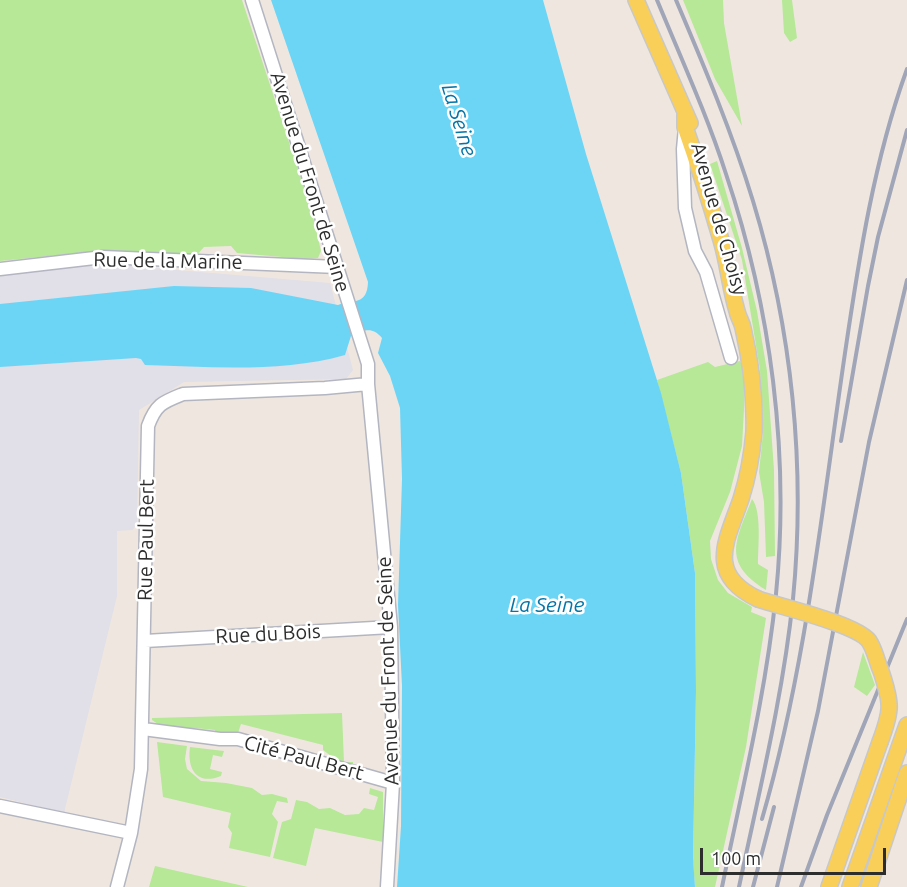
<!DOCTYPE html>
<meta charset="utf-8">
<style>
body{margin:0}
#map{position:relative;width:907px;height:887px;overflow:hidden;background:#efe7df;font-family:Ubuntu,sans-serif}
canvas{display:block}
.scale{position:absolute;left:700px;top:848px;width:186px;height:27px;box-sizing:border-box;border:3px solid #2d2d2d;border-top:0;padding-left:8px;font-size:18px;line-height:21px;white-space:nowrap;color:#2d2d2d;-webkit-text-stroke:4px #fff;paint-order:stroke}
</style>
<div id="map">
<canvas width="907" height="887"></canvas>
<div class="scale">100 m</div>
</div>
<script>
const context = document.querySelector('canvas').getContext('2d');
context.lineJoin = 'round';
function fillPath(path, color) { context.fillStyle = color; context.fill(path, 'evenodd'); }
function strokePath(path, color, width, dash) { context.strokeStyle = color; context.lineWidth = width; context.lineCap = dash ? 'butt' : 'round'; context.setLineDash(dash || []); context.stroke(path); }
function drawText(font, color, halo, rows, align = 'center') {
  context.font = font + ' Ubuntu,sans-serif'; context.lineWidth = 5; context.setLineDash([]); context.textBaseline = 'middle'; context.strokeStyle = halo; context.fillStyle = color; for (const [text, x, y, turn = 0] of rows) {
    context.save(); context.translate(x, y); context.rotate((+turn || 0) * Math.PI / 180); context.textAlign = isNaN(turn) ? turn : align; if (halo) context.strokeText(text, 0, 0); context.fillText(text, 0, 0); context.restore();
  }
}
const industrial = new Path2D(`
 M106,264L330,283L353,370L346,379L184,382L139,410L137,523L133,530L117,531V596L64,813L0,797V275Z`);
const green = new Path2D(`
 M0,0H242L312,212L321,251L318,258L304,259L237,253L231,246L204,247L197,255L97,251L0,261Z
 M683,0H723L724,23L742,126L715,79Z
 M782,0H792L797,38L790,42L784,33Z
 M717,161L742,248L757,311L767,371L774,470L775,556L766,557L764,502L759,472L763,433L760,370L742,260L710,164Z
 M740,361L746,372L742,446L730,492L710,541L711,559L718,580L728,593L752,607L751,612L766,618L746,747L715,887H695L693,861L696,691L695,573L681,473L657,380L708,362L715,367Z
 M752,499C762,511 758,547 758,564L768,570L766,590C721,562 736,540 752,499Z
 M863,652L875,685L867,696L854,687Z
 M342,713L344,762H353V766L328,761L331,756L323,750V745L241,724L238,733L216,735L215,730L195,728L192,732L162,727L152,720V718Z
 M157,742L187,746L185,759L187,769L201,781L226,783L252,788L262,795L272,794L287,798L288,803L277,801L272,814L278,822L270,857L229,848L232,833L228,827L231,813L163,797Z
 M190,747L224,751L222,757L213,755L210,769L222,772L221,776C196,786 187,768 190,747Z
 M370,788L383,792V842L315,828L306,866L273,858L282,822L291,819L296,800L307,802L319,809L330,808L345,815L359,814L364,808L374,810L378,797L369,794Z
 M155,866L248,887H149Z`);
const water = new Path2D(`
 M271,0H543L586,154L661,393L681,473L695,573L696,691L693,858L695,887H397L401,826L402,686L398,605L402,479L400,408L390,376L378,353L382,338C372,326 364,330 351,336L345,355C282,373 210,367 145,365L141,359L136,358L0,367V304L174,286L251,288L338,305C353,299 367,306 368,282Z`);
const minor = new Path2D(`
 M252,0L368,364V384L391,627L393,783L387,887
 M685,128L683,149L685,208L695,251L706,272L731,358
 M0,269L103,257L337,267
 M145,641L391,627
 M143,729L220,739H238L393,783
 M0,806L131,833
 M117,887L131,833L141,769L148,426C156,404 163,402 183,394L325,388L368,384`);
const major = new Path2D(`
 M636,0L690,123
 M685,115V127C698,164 710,202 721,240C728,263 730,288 737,311C738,317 742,322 743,328C751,362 755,397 754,432C752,455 748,477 741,499C727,540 705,574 758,599
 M829,887L880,742
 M850,887L907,725
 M869,887L907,773`);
const rail = new Path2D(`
 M657,0C681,58 707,115 726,174C771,308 790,454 776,594C766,693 742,790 722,887
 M676,0C704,66 732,132 753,201C792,329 806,466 793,599C783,696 759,792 739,887
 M841,441L868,286L878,237L907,130
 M762,819C806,668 822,509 845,353C859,258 874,160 907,69
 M753,887L774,807
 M777,887L818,711L869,442L907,280
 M801,887L827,815L907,619`);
const majorBridge = new Path2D(`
 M758,599C781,607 856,624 869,641C875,650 877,662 881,671C892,704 892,710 880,742`);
const streetNames = [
 ["Avenue du Front de Seine",310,182,73],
 ["Avenue de Choisy",719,219,74],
 ["Rue de la Marine",168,261,1],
 ["Rue Paul Bert",146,540,-89],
 ["Rue du Bois",268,634,-3],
 ["Avenue du Front de Seine",388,671,-92],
 ["Cité Paul Bert",304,758,15]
];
const waterNames = [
 ["La Seine",459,120,73],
 ["La Seine",547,605]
];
fillPath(industrial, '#e1dfe7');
fillPath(green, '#b6e898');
fillPath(water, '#6cd5f6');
strokePath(minor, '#b3b6c1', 15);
strokePath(major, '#c8c8c8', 18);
strokePath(minor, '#fff', 12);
strokePath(major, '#f9cf59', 15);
strokePath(rail, '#a0a5b8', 4);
strokePath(majorBridge, '#c8c8c8', 18, []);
strokePath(majorBridge, '#f9cf59', 15);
drawText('20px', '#2d2d2d', '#fff', streetNames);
drawText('italic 21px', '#0575a8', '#fff', waterNames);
</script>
